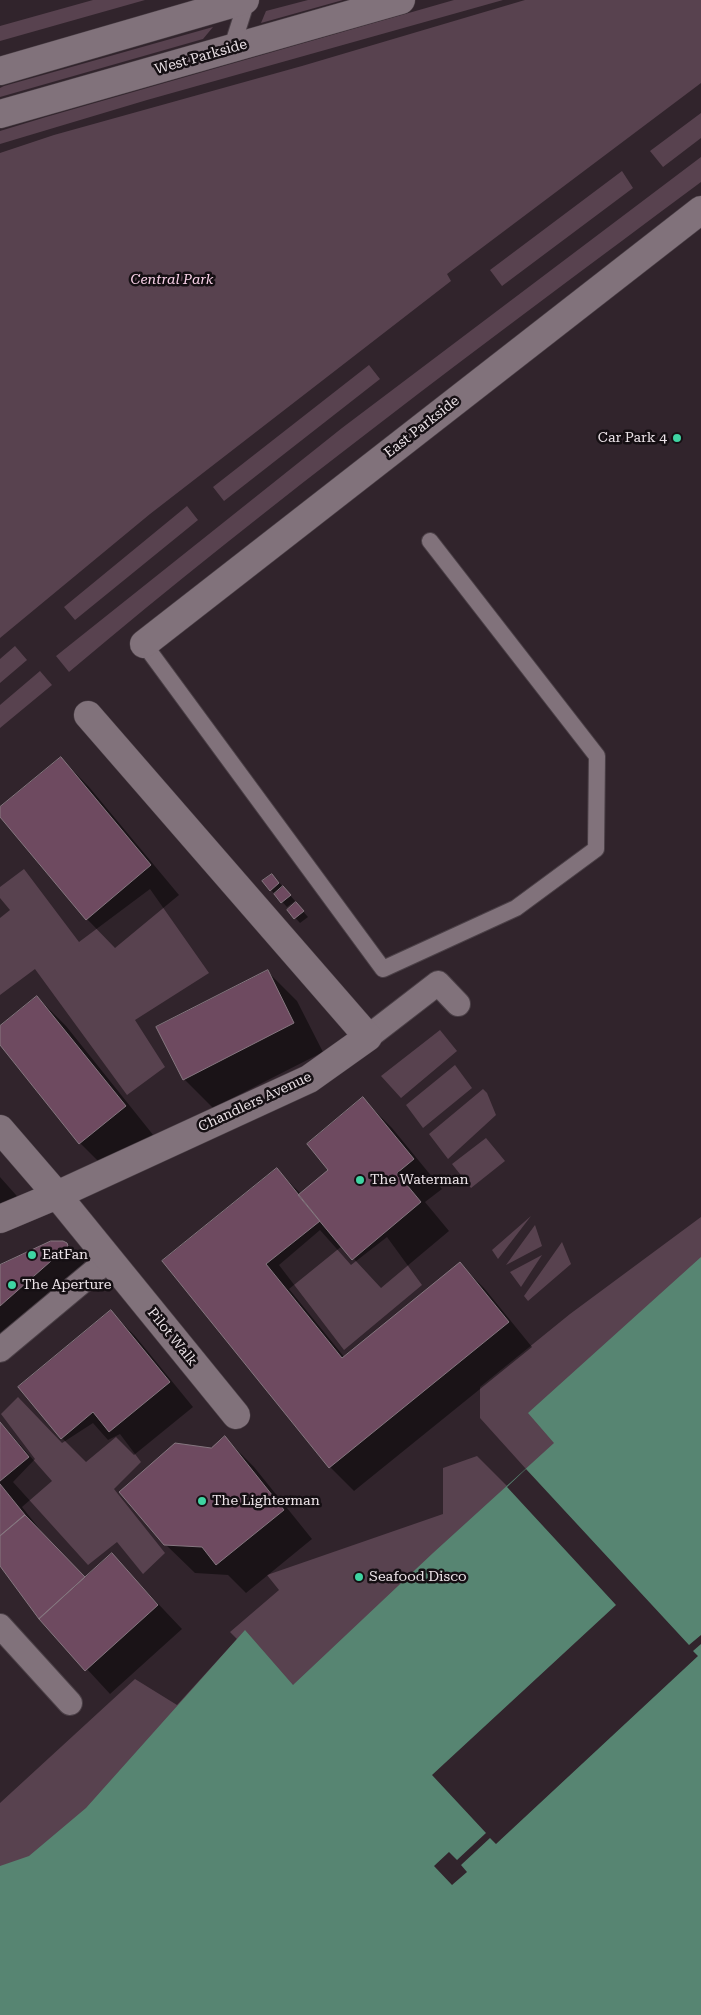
<!DOCTYPE html>
<style>
body{margin:0}
canvas{display:block;background:#31242c}
</style>
<canvas width="701" height="2015"></canvas>
<script>
const context = document.querySelector('canvas').getContext('2d');
context.lineJoin = 'round';
function fillPath(path, color) { context.fillStyle = color; context.fill(path, 'evenodd'); }
function strokePath(path, color, width, dash) { context.strokeStyle = color; context.lineWidth = width; context.lineCap = dash ? 'butt' : 'round'; context.setLineDash(dash || []); context.stroke(path); }
function drawText(font, color, halo, rows, align = 'center') {
  context.font = font + ' "Roboto Serif",serif'; context.lineWidth = 5; context.setLineDash([]); context.textBaseline = 'middle'; context.strokeStyle = halo; context.fillStyle = color; for (const [text, x, y, turn = 0] of rows) {
    context.save(); context.translate(x, y); context.rotate((+turn || 0) * Math.PI / 180); context.textAlign = isNaN(turn) ? turn : align; if (halo) context.strokeText(text, 0, 0); context.fillText(text, 0, 0); context.restore();
  }
}
const green = new Path2D(`
 M93,0H145L0,41V26Z
 M308,0H343L261,23L266,11Z
 M454,0H503L147,100L0,144V131L46,117Z
 M525,0H701V83L447,274L451,281L150,514L0,638V153L54,135L302,66Z
 M213,27L203,39L0,97V88L4,86Z
 M701,113V138L663,167L650,151Z
 M701,157V182C487,341 273,500 69,672L56,656L342,428Z
 M622,171L633,188L502,286L490,270Z
 M369,365L380,379L224,501L213,487Z
 M187,506L198,520L75,620L64,607Z
 M15,646L27,660L0,683V659Z
 M40,671L52,685L0,728V705Z
 M24,869L79,942L150,889L209,973L135,1020L165,1067L127,1095L35,969L0,995V887Z
 M440,1030L457,1051L401,1098L381,1076Z
 M455,1065L472,1088L423,1128L406,1105Z
 M483,1089L487,1093L496,1115L448,1159L429,1134Z
 M486,1138L505,1161L471,1188L452,1164Z
 M531,1216L498,1259L492,1250Z
 M701,1217V1578L0,2015V1803L135,1679L177,1705L237,1639L230,1632L279,1590L267,1575L443,1514V1468L477,1456L507,1486L526,1469L480,1418V1387L570,1314Z
 M535,1225L542,1246L506,1265Z
 M320,1230L351,1265L387,1237L422,1285L344,1350L279,1265Z
 M562,1242L571,1264L528,1301L524,1296Z
 M542,1255L521,1287L510,1272Z
 M18,1397L62,1443L93,1423L108,1440L120,1434L141,1462L114,1489L165,1553L143,1574L117,1542L88,1565L13,1482L35,1459L1,1414Z`);
const water = new Path2D(`
 M701,1257V2015H0V1866L29,1856L86,1808L245,1630L293,1685L433,1553L554,1443L528,1413Z`);
const pier = new Path2D(`
 M526,1469L689,1645L701,1635V1644L693,1651L698,1656L496,1844L490,1838L461,1865L467,1872L452,1885L434,1866L449,1852L457,1860L486,1833L432,1775L616,1605L507,1487Z`);
const shadow = new Path2D(`
 M61,758L89,787L179,895L115,948L87,919L0,815V809Z
 M277,880L295,901L287,907L271,890Z
 M0,898L10,910L0,918Z
 M301,909L308,917L300,923L288,910Z
 M268,972L297,1001L323,1052L213,1108L184,1079Z
 M37,997L66,1026L154,1136L109,1172L80,1143L0,1043V1027Z
 M363,1099L392,1128L442,1189L425,1202L449,1231L381,1288L342,1246L289,1289L345,1358L460,1264L484,1288L532,1347L354,1491L330,1467L164,1261L277,1170L301,1194L330,1170Z
 M0,1177L24,1204L0,1214Z
 M51,1242L66,1243L91,1269L0,1350V1265Z
 M111,1312L135,1336L193,1407L134,1455L116,1437L86,1462L62,1438Z
 M0,1422L52,1481L22,1507L49,1541L86,1578L112,1555L182,1629L110,1694L40,1618L0,1564Z
 M225,1438L254,1467L312,1539L246,1593L228,1575L195,1573L165,1544L211,1449Z`);
const building = new Path2D(`
 M61,757L151,865L86,920L0,817V807Z
 M272,874L279,883L270,891L262,881Z
 M283,886L291,895L281,903L274,894Z
 M296,902L304,911L294,919L287,910Z
 M268,970L294,1023L183,1080L156,1027Z
 M37,996L126,1106L79,1144L0,1045V1026Z
 M363,1097L414,1159L397,1173L421,1202L352,1260L298,1195L328,1170L307,1144Z
 M277,1168L320,1221L266,1264L342,1358L460,1262L509,1322L329,1468L162,1261Z
 M51,1241H63L67,1243L68,1246L0,1306V1265Z
 M111,1310L170,1382L109,1432L93,1412L61,1439L18,1387Z
 M0,1422L29,1457L0,1481Z
 M225,1436L284,1510L216,1565L202,1547L164,1545L119,1492L175,1443L211,1448Z
 M0,1484L25,1515L0,1536Z
 M25,1515L85,1577L39,1619L0,1566V1536Z
 M112,1553L158,1605L85,1671L39,1619Z`);
const service = new Path2D(`
 M232,47L247,0
 M144,644L383,969L516,908L596,849L597,756L430,541`);
const pedestrian = new Path2D(`
 M368,1037L438,983L458,1004
 M0,1350L109,1259
 M0,1626L70,1703`);
const minor = new Path2D(`
 M0,71L245,0
 M0,114L401,0
 M144,644L701,210
 M0,1129L57,1195L236,1415
 M0,1219L57,1195L309,1079L368,1037L88,715`);
const markers = [
 [677,438,5,"#3fd4a2"],
 [360,1180,5,"#3fd4a2"],
 [32,1255,5,"#3fd4a2"],
 [12,1285,5,"#3fd4a2"],
 [202,1501,5,"#3fd4a2"],
 [359,1577,5,"#3fd4a2"]
];
const streetNames = [
 ["West Parkside",201,57,-16],
 ["East Parkside",422,427,-38],
 ["Chandlers Avenue",255,1102,-25],
 ["Pilot Walk",172,1337,51]
];
const parkNames = [
 ["Central Park",172,280]
];
const poiNames = [
 ["Car Park 4",667,438,"right"],
 ["The Waterman",370,1180],
 ["EatFan",42,1255],
 ["The Aperture",22,1285],
 ["The Lighterman",212,1501],
 ["Seafood Disco",369,1577]
];
fillPath(green, '#58424f');
fillPath(water, '#578572');
fillPath(pier, '#31242c');
fillPath(shadow, '#0007');
fillPath(building, '#6e4a60');
strokePath(building, '#85767f', 1);
strokePath(service, '#4b4047', 18);
strokePath(pedestrian, '#4b4047', 26);
strokePath(minor, '#4b4047', 29);
strokePath(service, '#81727b', 16);
strokePath(pedestrian, '#81727b', 24);
strokePath(minor, '#81727b', 28);
for (const [x, y, r, color] of markers) { const dot = new Path2D(); dot.arc(x, y, r, 0, 2 * Math.PI); context.fillStyle = color; context.fill(dot); strokePath(dot, '#150f13', 2); }
drawText('14px', '#ebe2e7', '#150f13', streetNames);
drawText('italic 14px', '#fad2e9', '#150f13', parkNames);
drawText('14px', '#ebe2e7', '#150f13', poiNames, 'left');
</script>
